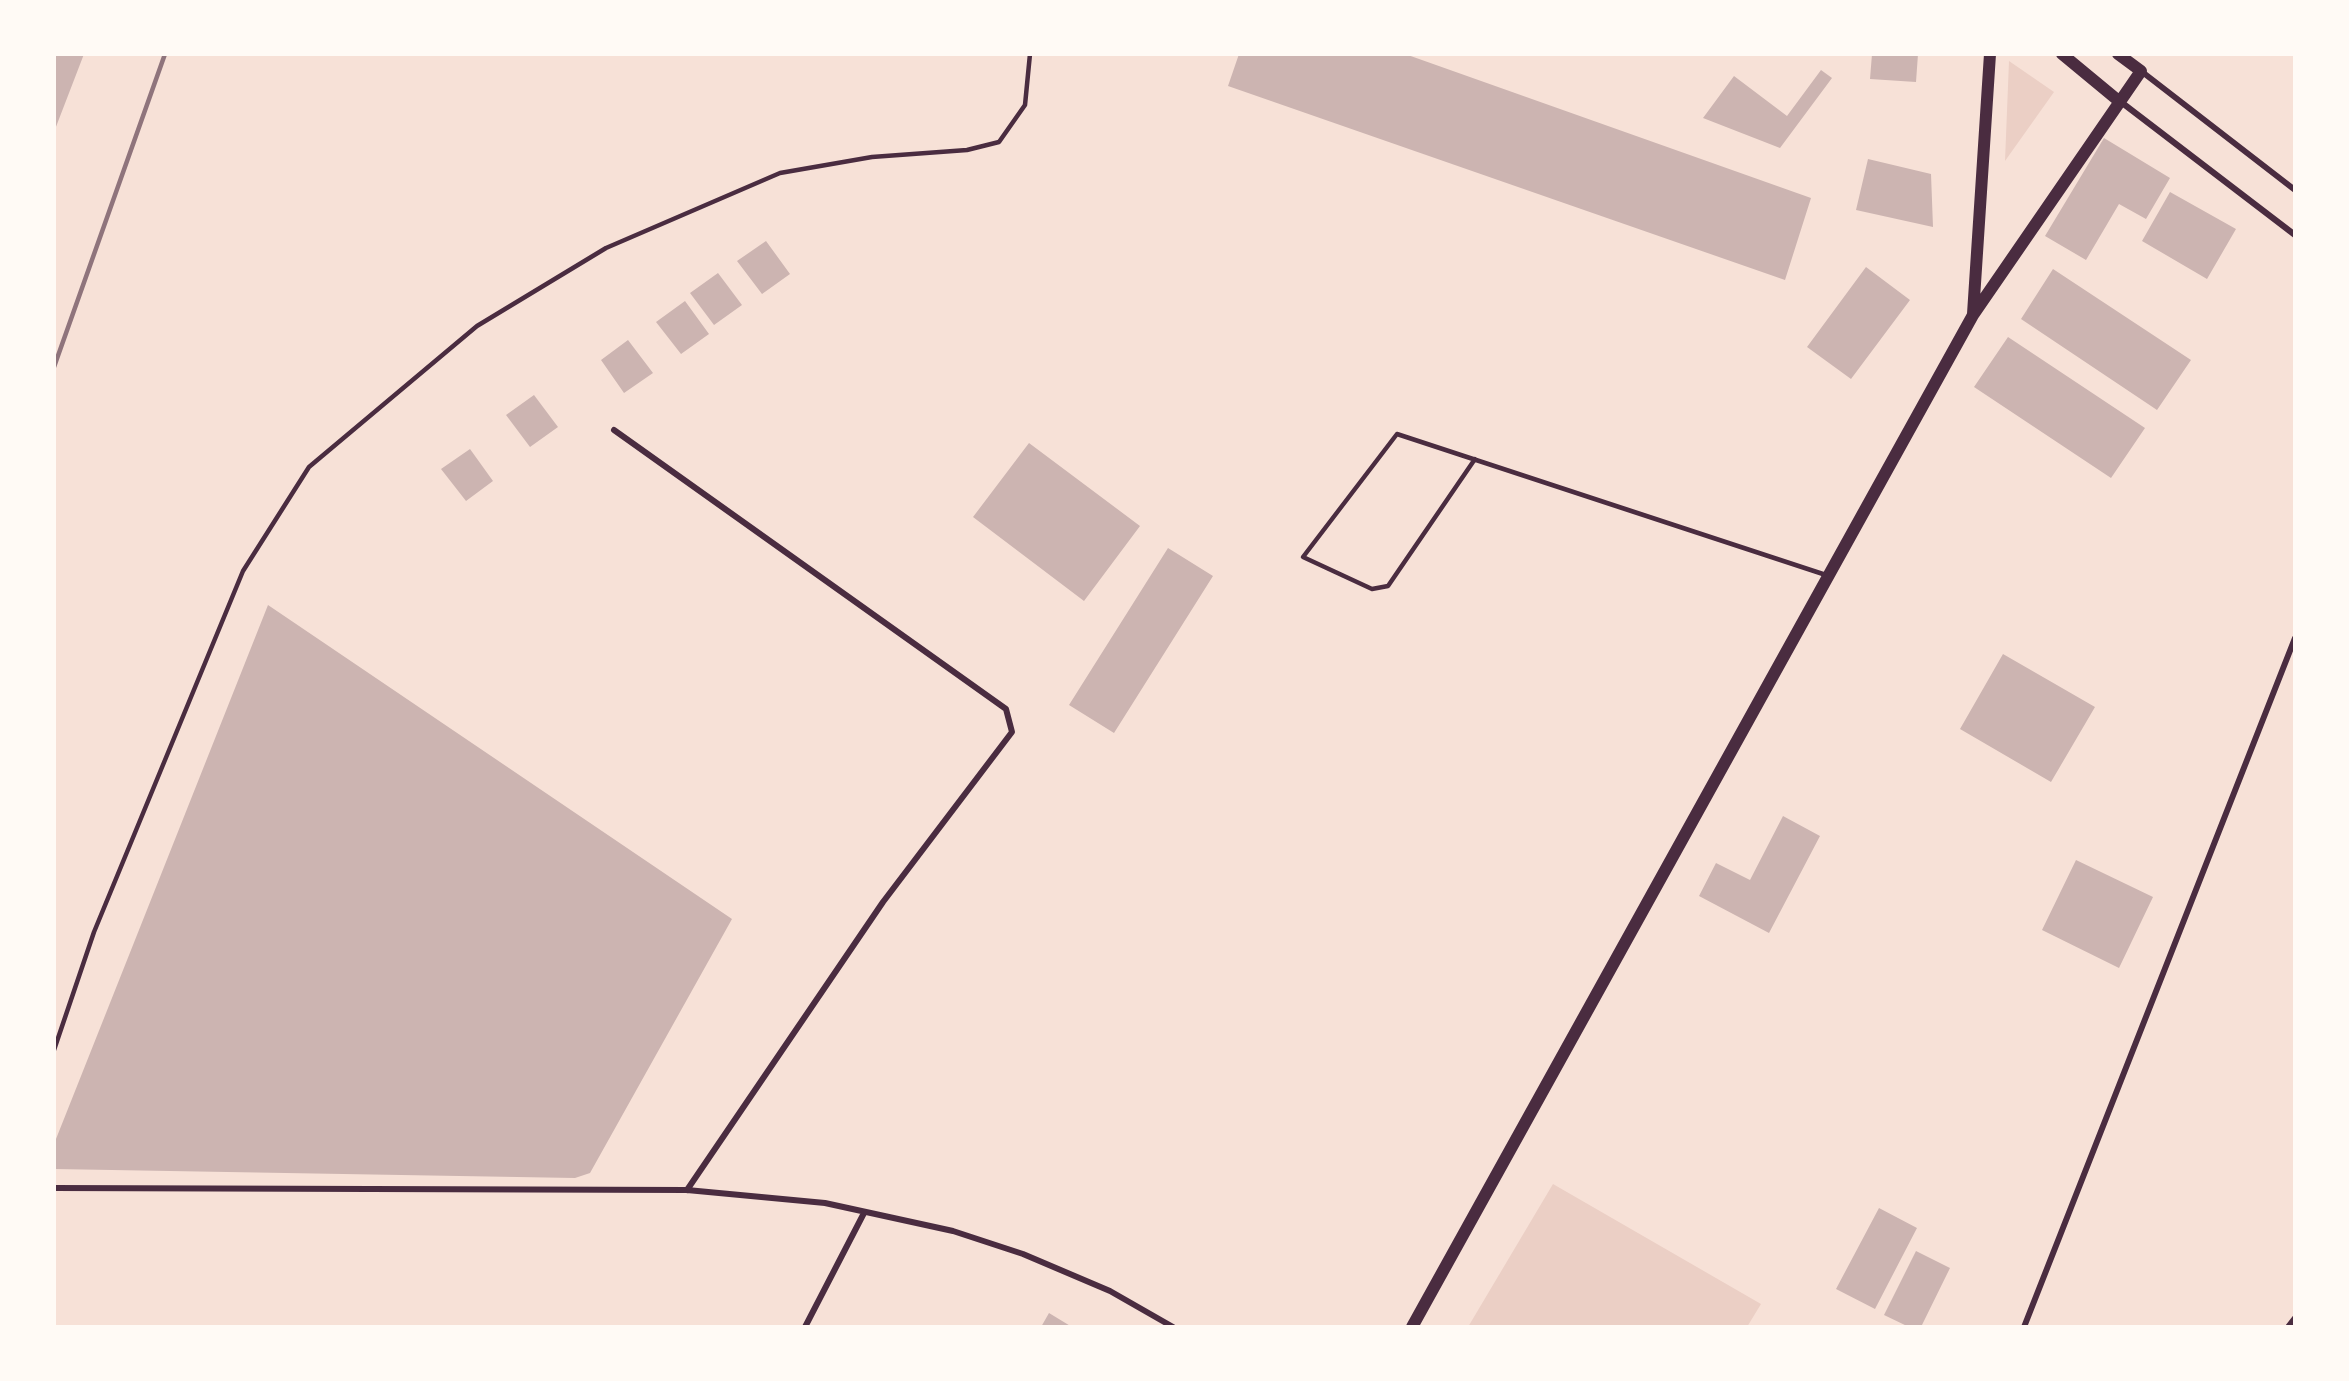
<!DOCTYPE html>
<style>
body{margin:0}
#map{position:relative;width:2349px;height:1381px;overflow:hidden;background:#f7e1d7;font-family:"Titillium Web",sans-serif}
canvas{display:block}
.frame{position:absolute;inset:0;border:56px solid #fffaf5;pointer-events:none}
</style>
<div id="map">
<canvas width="2349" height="1381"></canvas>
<div class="frame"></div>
</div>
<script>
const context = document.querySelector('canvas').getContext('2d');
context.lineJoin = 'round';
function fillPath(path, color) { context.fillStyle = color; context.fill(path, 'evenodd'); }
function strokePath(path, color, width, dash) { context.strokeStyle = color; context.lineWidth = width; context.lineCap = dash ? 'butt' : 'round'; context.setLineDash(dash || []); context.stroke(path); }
const green = new Path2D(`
 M2009,61L2054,92L2005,161Z
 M1553,1184L1761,1304L1747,1327H1468Z`);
const building = new Path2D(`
 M54,54H84L54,132Z
 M1239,54H1405L1811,198L1785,280L1228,86Z
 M1872,54H1918L1916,82L1870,79Z
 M1821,70L1832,78L1780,148L1703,118L1734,76L1787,116Z
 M2104,138L2170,178L2146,219L2119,204L2086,260L2045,236Z
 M1868,159L1931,174L1933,227L1856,210Z
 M2170,192L2236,229L2207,279L2142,241Z
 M766,241L790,274L762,294L737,261Z
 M1866,267L1910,300L1851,379L1807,347Z
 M2053,269L2191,360L2157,410L2021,319Z
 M718,273L742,305L714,325L690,293Z
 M685,301L709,334L681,354L656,322Z
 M2008,337L2145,428L2111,478L1974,387Z
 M628,340L653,373L624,393L601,360Z
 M534,395L558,427L530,447L506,415Z
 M1029,443L1140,526L1084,601L973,517Z
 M470,449L493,481L466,501L441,469Z
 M1168,548L1213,576L1114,733L1069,705Z
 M268,605L732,919L590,1173L575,1178L54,1169V1144Z
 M2003,654L2095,707L2051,782L1960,729Z
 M1783,816L1820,836L1769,933L1699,896L1716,863L1750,880Z
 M2076,860L2153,897L2119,968L2042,930Z
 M1879,1208L1917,1228L1875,1309L1836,1289Z
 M1916,1251L1950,1268L1921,1327H1909L1884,1315Z
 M1049,1313L1072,1327H1041Z`);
const service = new Path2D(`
 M1475,459L1388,586L1372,589L1303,557L1397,434L1826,575
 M54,1050L94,932L243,571L309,467L477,326L606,248L780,173L872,157L967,150L999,142L1025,105L1030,54`);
const minor = new Path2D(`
 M2141,71L2295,190
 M2121,102L2295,235
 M614,430L1006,709L1012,732L883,902L687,1190
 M54,1188L687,1190L825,1203L953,1231L1023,1254L1110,1291L1173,1327
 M805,1327L864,1213
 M2024,1327L2295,638
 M2288,1327L2295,1318`);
const secondary = new Path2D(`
 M2062,54L2120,102
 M1973,314L1990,54
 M1412,1327L1973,315L2141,71L2118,54`);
const rail = new Path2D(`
 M54,367L165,54`);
fillPath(green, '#ebcfc5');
fillPath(building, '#ccb4b1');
strokePath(service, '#4a2c40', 4.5);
strokePath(minor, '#4a2c40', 6);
strokePath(secondary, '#4a2c40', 12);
strokePath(rail, '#8f747c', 4.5);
</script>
